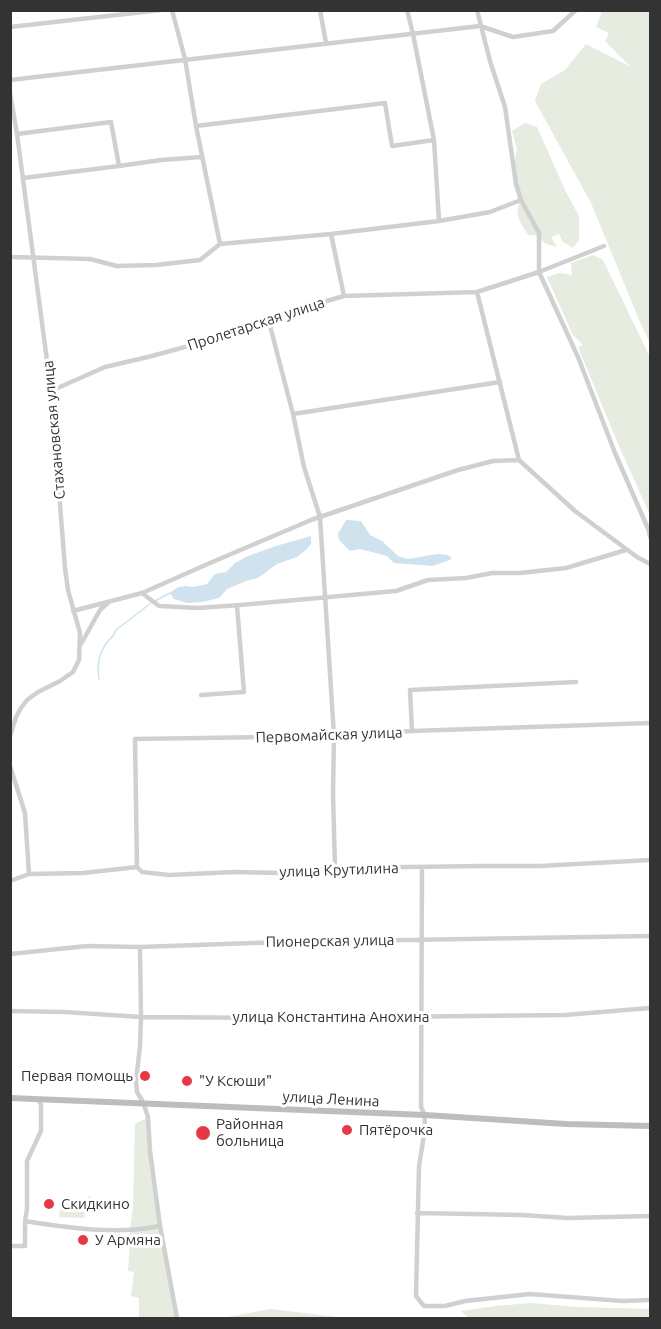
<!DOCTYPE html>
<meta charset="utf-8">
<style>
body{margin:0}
#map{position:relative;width:661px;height:1329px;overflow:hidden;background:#fff;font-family:Ubuntu,sans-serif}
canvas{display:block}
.frame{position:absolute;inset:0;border:12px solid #333;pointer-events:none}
</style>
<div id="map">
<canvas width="661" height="1329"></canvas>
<div class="frame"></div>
</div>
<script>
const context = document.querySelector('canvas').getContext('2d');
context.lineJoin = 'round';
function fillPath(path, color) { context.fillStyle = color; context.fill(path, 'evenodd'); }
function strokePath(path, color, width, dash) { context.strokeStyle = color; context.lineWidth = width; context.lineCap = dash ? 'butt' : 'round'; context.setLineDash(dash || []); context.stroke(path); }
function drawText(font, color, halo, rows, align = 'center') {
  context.font = font + ' Ubuntu,sans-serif'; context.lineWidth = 6; context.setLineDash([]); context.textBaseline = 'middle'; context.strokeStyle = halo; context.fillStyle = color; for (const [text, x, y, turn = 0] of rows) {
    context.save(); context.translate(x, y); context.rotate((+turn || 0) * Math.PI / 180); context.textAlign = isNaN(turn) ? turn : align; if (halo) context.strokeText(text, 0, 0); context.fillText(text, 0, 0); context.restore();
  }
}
const green = new Path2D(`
 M602,11H650V343L642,327L591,203L535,101L541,84L565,70L586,44L631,67L605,41L609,33L596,27Z
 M525,123L537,127L566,192L579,216V240L573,248L562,241L559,234L551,237L557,247L546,244L535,235H528C521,223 513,214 521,200L513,167L517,149L512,131Z
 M593,255L603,260L650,357V515L619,446L578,347L583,345L573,335L547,277L560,273L572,275L571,263Z
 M148,1117L150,1151L177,1318H139V1298L131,1296L134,1272L128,1271C130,1250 129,1229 133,1208L135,1124Z
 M88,1196L92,1198L96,1204L95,1213H85L84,1218L59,1217L61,1204L87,1205Z
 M531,1303L578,1307L650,1309V1318H469L461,1311L495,1306Z
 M271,1309L345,1318H222Z`);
const water = new Path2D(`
 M346,520L361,521L370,535L382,541L398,556L408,559L437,554L448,555L452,559L433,566L394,563L387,556L360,549L350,551L339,540L338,534Z
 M311,536V544L307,549L297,557L277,564L258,578L246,581L227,589L219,598L202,602L187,603L174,599L170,593L178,587L186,586L193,587L207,584L215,574L226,572L235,563L248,556L276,546Z`);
const stream = new Path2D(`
 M155,601L170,593
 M99,679C97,668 98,656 105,645C109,639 114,637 116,630L151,603`);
const minor = new Path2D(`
 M172,10L185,59L196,126L220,244
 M320,10L326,43
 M407,10L413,34L434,140L439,221
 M10,27L161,10
 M10,80L480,26L513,37L553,31L576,10
 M10,93L17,134L51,391L65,568L68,590L80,633L79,660L73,672L60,681L38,692L27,700L21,708L16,717L10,736
 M196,126L385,103L392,146L434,140
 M17,134L111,122L119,166L161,160L202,157
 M23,178L119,166
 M521,200L539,233V272L578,357L615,453L649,531L650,537
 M331,234L344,296
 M10,257L90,259L117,266L156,265L200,260L220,244L331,234L439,221L490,212L521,200L516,184L505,107L490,61L477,10
 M477,292L519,460
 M268,318L293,414L304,467L320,517L334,736L333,794L335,868
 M51,391L105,367L152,356L203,342L244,325L344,296L477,292L539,272L604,246
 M293,414L500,382
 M519,460L575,511L637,557L650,564
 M142,593L210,563L311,520L458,470L493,461L519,460
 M73,611L142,593L159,606L198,608L240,605L396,591L428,580L466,578L492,573H520L566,568L626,550
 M81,644L100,610L109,602
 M201,695L244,692L237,606
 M412,731L410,690L576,682
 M10,766L25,813L29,874
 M137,867L135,739L334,736L412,731L650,723
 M422,867L421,1107L425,1115L424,1135L419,1166L416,1296L424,1306H445L465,1301L530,1294L622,1301L650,1300
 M10,881L29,874L83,873L137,867L142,872L169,875L235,872L281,873L335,868L481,866H540L650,860
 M140,947L141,1017L140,1046L136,1081L137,1092L143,1102L148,1117L150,1151L160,1226L177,1318
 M10,954L87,946L140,947L282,942L650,936
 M10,1011L65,1012L141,1017L284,1018L565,1015L650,1008
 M417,1213L522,1215L568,1218L650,1216
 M25,1221C69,1228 116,1235 160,1226
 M10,1246H25V1221L27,1209V1161L41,1131V1104L38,1100`);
const secondary = new Path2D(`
 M10,1098L425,1115L566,1124L650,1126`);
const markers = [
 [145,1076,6,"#e63946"],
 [187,1081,6,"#e63946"],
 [347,1130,6,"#e63946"],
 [203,1133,8,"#e63946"],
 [49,1204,6,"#e63946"],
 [83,1240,6,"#e63946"]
];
const streetNames = [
 ["Пролетарская улица",256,324,-18],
 ["Стахановская улица",54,430,-95],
 ["Первомайская улица",329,735,-2],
 ["улица Крутилина",339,870,-2],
 ["Пионерская улица",330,941,-1],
 ["улица Константина Анохина",331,1017],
 ["улица Ленина",331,1099,3]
];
const poiNames = [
 ["Первая помощь",133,1076,"right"],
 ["\"У Ксюши\"",199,1081],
 ["Районная",216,1124],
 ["больница",216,1141],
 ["Пятёрочка",359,1130],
 ["Скидкино",61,1204],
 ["У Армяна",95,1240]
];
fillPath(green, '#e6ecdf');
fillPath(water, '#cfe2ee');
strokePath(stream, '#cfe2ee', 1.5);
strokePath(minor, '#d0d0d0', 4.5);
strokePath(secondary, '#bdbdbd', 6);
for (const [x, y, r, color] of markers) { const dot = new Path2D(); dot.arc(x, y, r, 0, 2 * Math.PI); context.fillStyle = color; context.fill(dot); strokePath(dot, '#fff', 2); }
drawText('15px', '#333', '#fff', streetNames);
drawText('15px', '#333', '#fff', poiNames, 'left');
</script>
